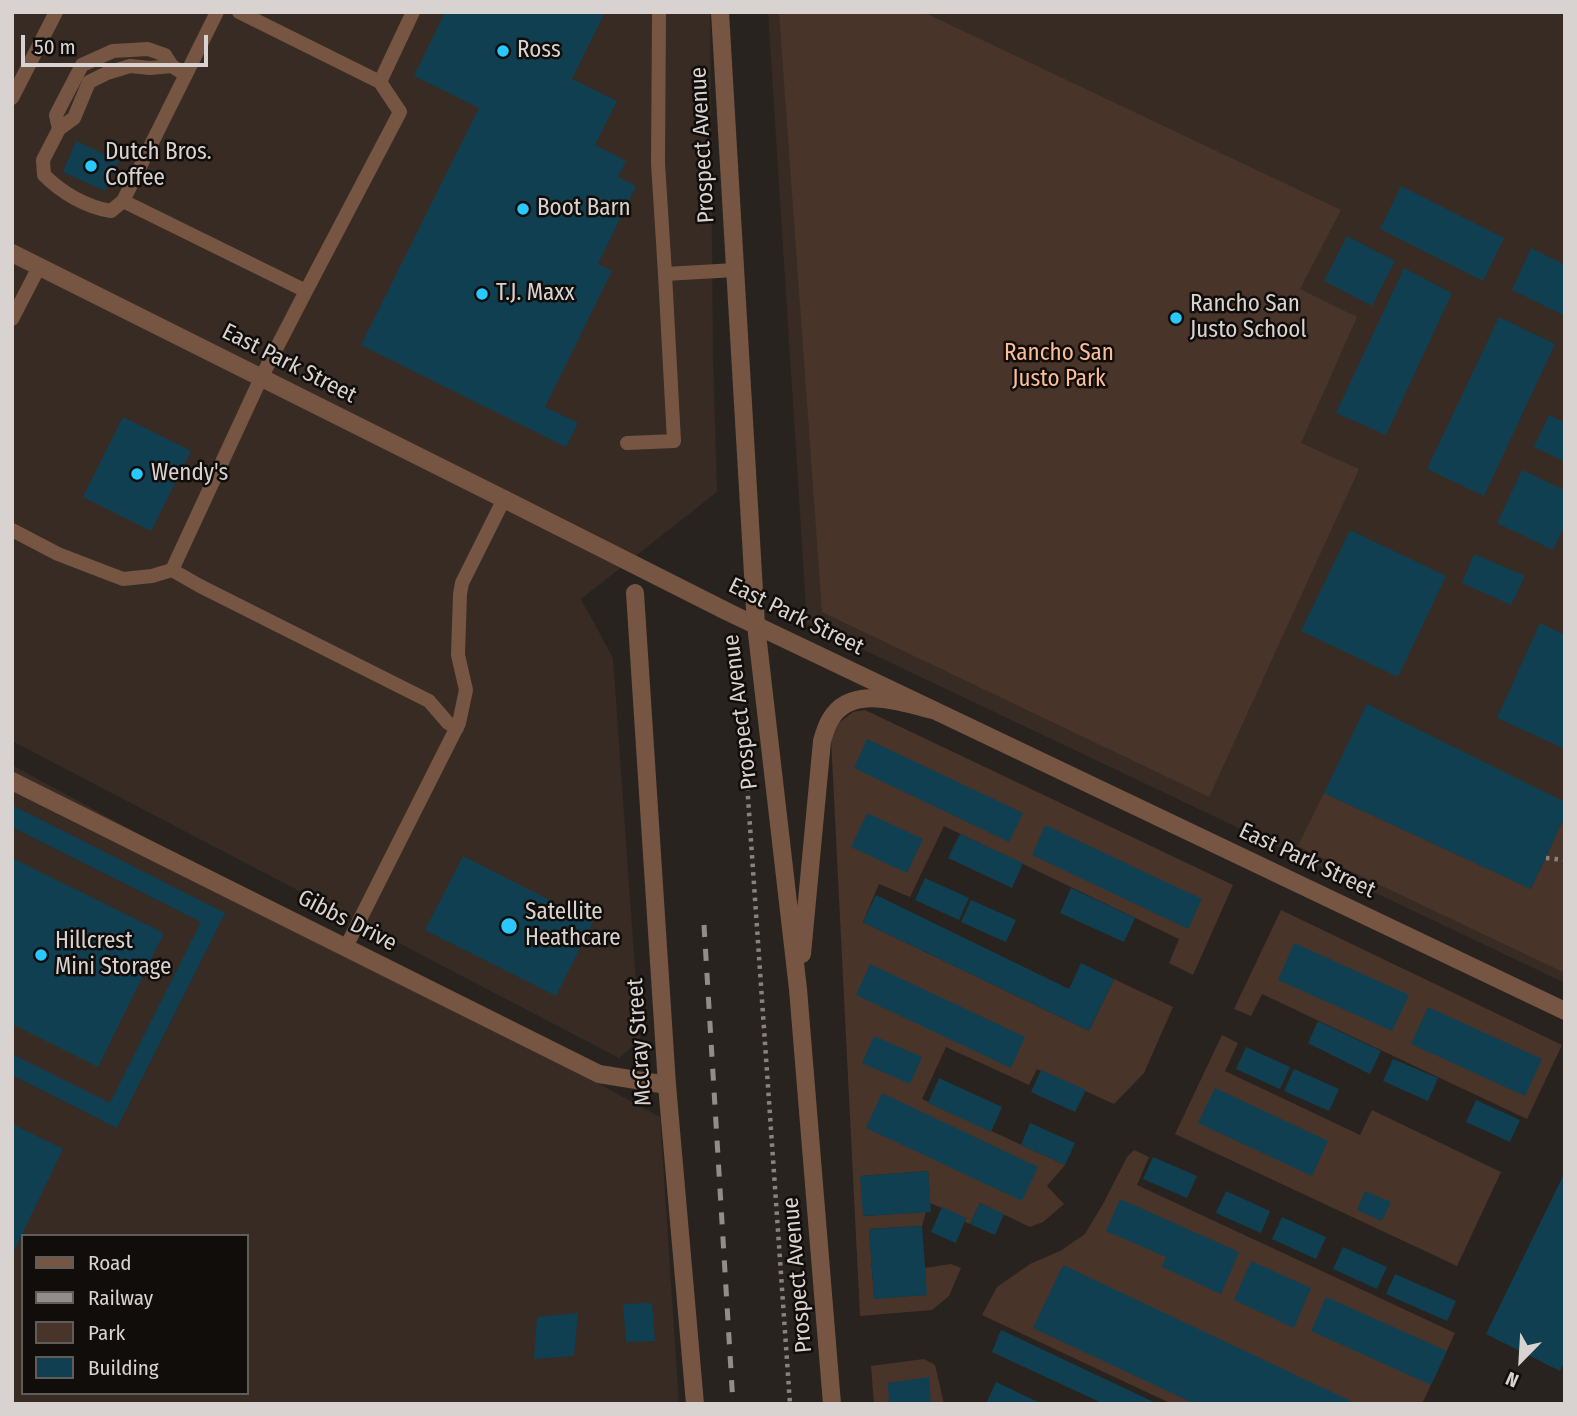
<!DOCTYPE html>
<style>
body{margin:0}
#map{position:relative;width:1577px;height:1416px;overflow:hidden;background:#29231f;font-family:"Fira Sans Condensed",sans-serif}
canvas{display:block}
.frame{position:absolute;inset:0;border:14px solid #d8d3d1;pointer-events:none}
.legend{position:absolute;left:21px;top:1234px;width:228px;height:161px;box-sizing:border-box;background:#100d0b;border:2px solid #605c5a;margin:0;padding:9px 12px;list-style:none;font-size:21px;color:#d8d3d1}
.legend li{display:flex;align-items:center;gap:14px;height:35px}
.legend b{width:35px;border:2px solid #605c5a}
.north{position:absolute;left:1486px;top:1325px;width:70px;height:70px;-webkit-text-stroke:5px #100d0b;paint-order:stroke;rotate:204deg;font-size:19px;font-weight:700;line-height:28px;text-align:center;color:#d8d3d1}
.north::after{content:'';display:block;margin:auto;width:24px;height:32px;background:#d8d3d1;clip-path:polygon(50% 0,100% 100%,50% 72%,0 100%)}
.scale{position:absolute;left:21px;top:35px;width:187px;height:32px;box-sizing:border-box;border:4px solid #d8d3d1;border-top:0;padding-left:9px;font-size:21px;line-height:24px;white-space:nowrap;color:#d8d3d1;-webkit-text-stroke:5px #100d0b;paint-order:stroke}
</style>
<div id="map">
<canvas width="1577" height="1416"></canvas>
<div class="frame"></div>
<ul class="legend">
<li><b style="height:9px;background:#765542"></b>Road</li>
<li><b style="height:9px;background:#928d8a"></b>Railway</li>
<li><b style="height:19px;background:#493429"></b>Park</li>
<li><b style="height:19px;background:#103f51"></b>Building</li>
</ul>
<div class="north">N</div>
<div class="scale">50 m</div>
</div>
<script>
const context = document.querySelector('canvas').getContext('2d');
context.lineJoin = 'round';
function fillPath(path, color) { context.fillStyle = color; context.fill(path, 'evenodd'); }
function strokePath(path, color, width, dash) { context.strokeStyle = color; context.lineWidth = width; context.lineCap = dash ? 'butt' : 'round'; context.setLineDash(dash || []); context.stroke(path); }
function drawText(font, color, halo, rows, align = 'center') {
  context.font = font + ' "Fira Sans Condensed",sans-serif'; context.lineWidth = 5; context.setLineDash([]); context.textBaseline = 'middle'; context.strokeStyle = halo; context.fillStyle = color; for (const [text, x, y, turn = 0] of rows) {
    context.save(); context.translate(x, y); context.rotate((+turn || 0) * Math.PI / 180); context.textAlign = isNaN(turn) ? turn : align; if (halo) context.strokeText(text, 0, 0); context.fillText(text, 0, 0); context.restore();
  }
}
const built = new Path2D(`
 M12,12H710L713,359L717,492L581,599L613,658L640,1040L619,1058L12,741Z
 M768,12H1565V983L807,623Z
 M12,765L660,1117L679,1404H12ZM23,1236H247V1393H23Z`);
const green = new Path2D(`
 M779,12H923L1341,210L1300,289L1357,317L1301,443L1359,469L1209,797L822,612Z
 M865,710L1233,885L1193,975L1169,963L1179,939L944,826L910,897L879,884L863,922L1089,1031L1114,979L1173,1007L1144,1073L1114,1104L1037,1069L1029,1085L946,1047L922,1099L1065,1165L1047,1186L1064,1204L1043,1222L1030,1227L980,1203L970,1224L965,1222L966,1218L930,1203L928,1171L861,1176L864,1216L926,1212L922,1226L869,1229L874,1298L926,1295L925,1268L951,1264L961,1268L949,1296L932,1310L860,1316L831,738L832,728L853,712Z
 M1324,793L1531,889L1565,816V973L1298,846Z
 M1281,910L1562,1045L1527,1119L1262,994L1251,1016L1234,1009Z
 M1222,1035L1238,1043L1225,1071L1360,1135L1372,1110L1501,1172L1457,1266L1175,1134Z
 M1134,1150L1149,1157L1137,1185L1455,1333L1422,1404H1172L982,1315L997,1287L1030,1264L1060,1251L1085,1234L1103,1204L1127,1157Z
 M924,1359L935,1365L944,1404H874L871,1366Z`);
const building = new Path2D(`
 M445,12H605L572,79L617,101L595,145L626,161L618,177L636,186L598,264L612,271L545,407L578,423L566,447L361,345L479,108L414,76Z
 M76,141L119,161L105,191L63,172Z
 M1401,186L1504,238L1483,281L1380,229Z
 M1347,236L1395,261L1372,306L1324,281Z
 M1531,248L1565,265V316L1512,290Z
 M1404,268L1452,293L1386,435L1336,413Z
 M1499,317L1555,344L1484,496L1427,469Z
 M1549,415L1565,423V462L1534,447Z
 M123,417L191,451L151,531L83,497Z
 M1522,470L1565,490V525L1553,550L1497,523Z
 M1350,530L1446,576L1398,677L1301,631Z
 M1474,554L1525,576L1511,605L1462,583Z
 M1540,623L1565,635V749L1497,718Z
 M1367,704L1565,802V816L1531,889L1324,793Z
 M867,739L1023,813L1009,842L854,768Z
 M12,805L225,913L117,1128L12,1075V1054L110,1103L201,922L12,827Z
 M867,813L923,839L907,873L851,847Z
 M1045,825L1202,899L1188,929L1032,855Z
 M960,834L1023,863L1012,888L948,858Z
 M463,856L593,922L556,996L425,930Z
 M12,858L164,933L98,1067L12,1024Z
 M925,878L969,898L959,920L915,900Z
 M1071,888L1135,918L1124,942L1060,913Z
 M876,895L1069,989L1081,963L1114,979L1089,1031L863,922Z
 M971,900L1016,920L1006,942L961,922Z
 M1294,943L1409,995L1392,1031L1278,980Z
 M870,964L1025,1037L1011,1068L856,995Z
 M1428,1007L1542,1059L1525,1096L1411,1044Z
 M1318,1021L1381,1051L1370,1074L1308,1043Z
 M874,1036L922,1057L910,1084L862,1063Z
 M1246,1047L1290,1067L1280,1089L1236,1069Z
 M1393,1059L1438,1078L1428,1101L1383,1081Z
 M1294,1069L1339,1089L1329,1111L1284,1091Z
 M1041,1070L1086,1090L1075,1112L1031,1092Z
 M939,1078L1002,1107L991,1132L928,1103Z
 M1215,1088L1328,1141L1312,1176L1198,1123Z
 M882,1093L1038,1167L1022,1201L866,1128Z
 M1476,1100L1520,1120L1510,1142L1466,1122Z
 M1030,1123L1075,1143L1065,1165L1021,1145Z
 M12,1124L63,1149L12,1255Z
 M1153,1157L1197,1176L1187,1198L1143,1179Z
 M928,1171L931,1212L863,1216L860,1176Z
 M1565,1172V1361L1560,1371L1486,1334Z
 M1226,1191L1270,1211L1261,1233L1216,1213Z
 M1365,1191L1391,1202L1382,1221L1357,1210Z
 M1120,1199L1239,1252L1221,1294L1162,1267L1166,1257L1106,1231Z
 M980,1203L1004,1214L995,1235L970,1224Z
 M942,1207L966,1218L956,1243L931,1232Z
 M1282,1217L1326,1237L1316,1259L1272,1239Z
 M922,1226L927,1295L874,1299L869,1229Z
 M1343,1247L1387,1267L1377,1289L1333,1269Z
 M1251,1261L1311,1288L1294,1328L1234,1300Z
 M1063,1265L1357,1404H1195L1033,1328Z
 M1395,1274L1456,1301L1447,1321L1386,1294Z
 M1326,1297L1447,1351L1431,1385L1311,1331Z
 M652,1303L655,1341L626,1342L623,1304Z
 M578,1313L574,1356L534,1359L537,1317Z
 M1001,1330L1158,1404H1104L992,1352Z
 M929,1377L931,1404H889L888,1383Z
 M996,1382L1042,1404H986Z`);
const path = new Path2D(`
 M742,711L790,1404
 M1546,858L1565,860`);
const service = new Path2D(`
 M239,12L380,82
 M659,12L658,163L665,274
 M12,98L56,12
 M59,129L56,115L82,65L113,51L148,49L165,55L172,66
 M123,201L111,211C86,207 62,193 44,175L43,160L59,129L74,118L89,82L107,73L130,66L150,68L172,66L186,75
 M306,291L400,112L380,82L413,12
 M12,319L39,267
 M627,443L674,441L665,274L735,270
 M12,530L58,554L123,579L152,576L172,570L200,586L429,701L448,723L457,728
 M172,570L261,378L306,291L123,201L217,12
 M346,947L459,723L466,690L458,655L460,594L462,583L504,499`);
const minor = new Path2D(`
 M504,499L728,612L1565,1011
 M12,781L599,1074L667,1085`);
const tertiary = new Path2D(`
 M720,12L756,625L798,989L832,1404
 M12,253L504,499
 M635,593L667,1085L695,1404
 M802,954L822,741C824,734 826,727 830,720C851,683 902,703 933,710`);
const rail = new Path2D(`
 M704,925L733,1404`);
const markers = [
 [503,51,7,"#29c8ff"],
 [91,166,7,"#29c8ff"],
 [523,209,7,"#29c8ff"],
 [482,294,7,"#29c8ff"],
 [1176,318,7,"#29c8ff"],
 [137,474,7,"#29c8ff"],
 [509,926,9,"#29c8ff"],
 [41,955,7,"#29c8ff"]
];
const poiNames = [
 ["Ross",517,51],
 ["Dutch Bros.",105,153],
 ["Coffee",105,179],
 ["Boot Barn",537,209],
 ["T.J. Maxx",496,294],
 ["Rancho San",1190,305],
 ["Justo School",1190,331],
 ["Wendy's",151,474],
 ["Satellite",525,913],
 ["Heathcare",525,939],
 ["Hillcrest",55,942],
 ["Mini Storage",55,968]
];
const streetNames = [
 ["Prospect Avenue",703,145,-93],
 ["East Park Street",289,364,27],
 ["East Park Street",796,617,26],
 ["Prospect Avenue",741,712,-97],
 ["East Park Street",1307,861,25],
 ["Gibbs Drive",347,921,27],
 ["McCray Street",640,1042,-94],
 ["Prospect Avenue",798,1275,-95]
];
const parkNames = [
 ["Rancho San",1059,354],
 ["Justo Park",1059,380]
];
fillPath(built, '#372b24');
fillPath(green, '#493429');
fillPath(building, '#103f51');
strokePath(path, '#898380', 4.5, [3.5, 5]);
strokePath(service, '#765542', 14);
strokePath(minor, '#765542', 18);
strokePath(tertiary, '#765542', 18);
strokePath(rail, '#928d8a', 5, [12, 12]);
for (const [x, y, r, color] of markers) { const dot = new Path2D(); dot.arc(x, y, r, 0, 2 * Math.PI); context.fillStyle = color; context.fill(dot); strokePath(dot, '#100d0b', 2.5); }
drawText('23px', '#d8d3d1', '#100d0b', poiNames, 'left');
drawText('23px', '#d8d3d1', '#100d0b', streetNames);
drawText('23px', '#fdbd99', '#100d0b', parkNames);
</script>
